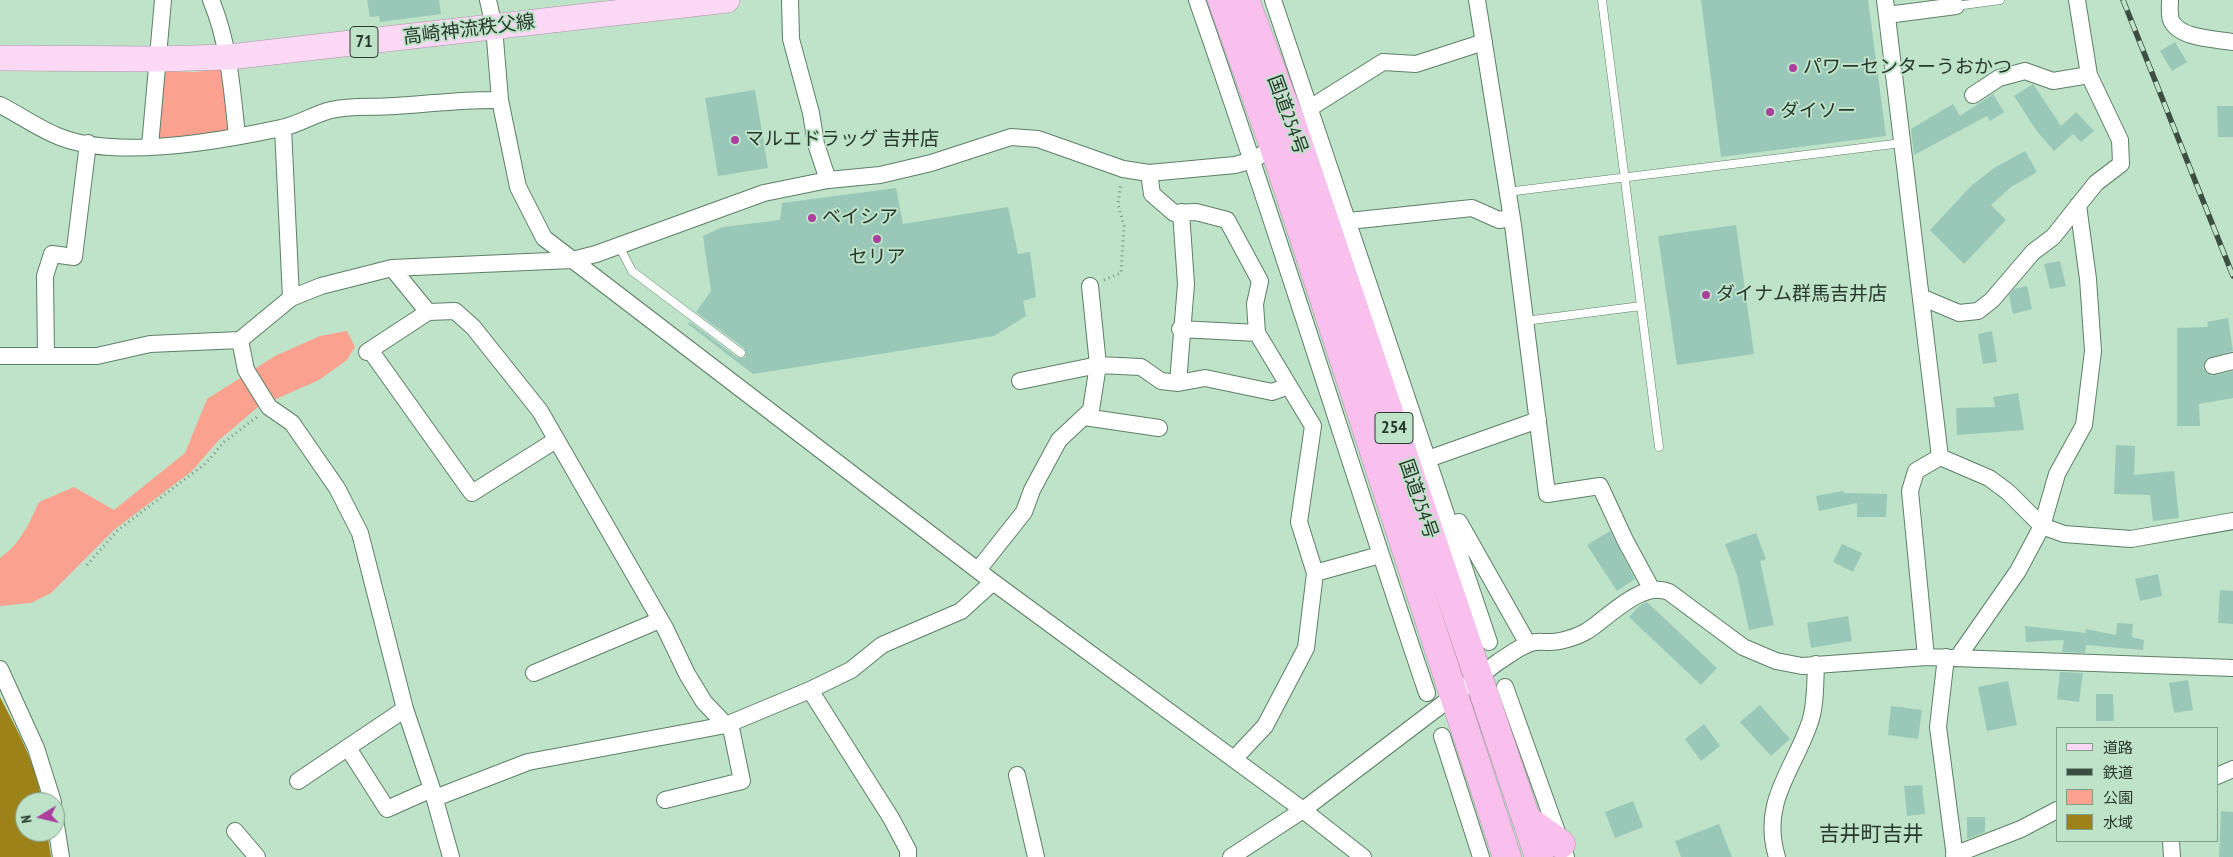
<!DOCTYPE html>
<meta charset="utf-8">
<style>
body{margin:0}
#map{position:relative;width:2233px;height:857px;overflow:hidden;background:#bee3c8;font-family:"PT Sans Narrow","Noto Sans JP",sans-serif}
canvas{display:block}
.legend{position:absolute;left:2056px;top:727px;width:162px;height:115px;box-sizing:border-box;background:#bee3c8;border:1px solid #829f8a;margin:0;padding:6px 9px;list-style:none;font-size:15px;color:#29382d}
.legend li{display:flex;align-items:center;gap:10px;height:25px}
.legend b{width:25px;border:1px solid #829f8a}
.north{position:absolute;left:15px;top:792px;width:50px;height:50px;box-sizing:border-box;background:#bee3c8;border:1px solid #829f8a;border-radius:50%;rotate:261deg;font-size:14px;font-weight:700;line-height:20px;text-align:center;color:#29382d}
.north::after{content:'';display:block;margin:auto;width:18px;height:22px;background:#ac3f9e;clip-path:polygon(50% 0,100% 100%,50% 72%,0 100%)}
</style>
<div id="map">
<canvas width="2233" height="857"></canvas>
<ul class="legend">
<li><b style="height:6px;background:#fbd9f5"></b>道路</li>
<li><b style="height:6px;background:#3c4e41"></b>鉄道</li>
<li><b style="height:14px;background:#faa28f"></b>公園</li>
<li><b style="height:14px;background:#9d821a"></b>水域</li>
</ul>
<div class="north">N</div>
</div>
<script>
const context = document.querySelector('canvas').getContext('2d');
context.lineJoin = 'round';
function fillPath(path, color) { context.fillStyle = color; context.fill(path, 'evenodd'); }
function strokePath(path, color, width, dash) { context.strokeStyle = color; context.lineWidth = width; context.lineCap = dash ? 'butt' : 'round'; context.setLineDash(dash || []); context.stroke(path); }
function drawText(font, color, halo, rows, align = 'center') {
  context.font = font + ' "PT Sans Narrow","Noto Sans JP",sans-serif'; context.lineWidth = 4; context.setLineDash([]); context.textBaseline = 'middle'; context.strokeStyle = halo; context.fillStyle = color; for (const [text, x, y, turn = 0] of rows) {
    context.save(); context.translate(x, y); context.rotate((+turn || 0) * Math.PI / 180); context.textAlign = isNaN(turn) ? turn : align; if (halo) context.strokeText(text, 0, 0); context.fillText(text, 0, 0); context.restore();
  }
}
const green = new Path2D(`
 M225,69L230,132L161,142L156,135L161,71L194,72Z
 M347,331L355,347L347,360L319,380L258,407L218,441L192,471L115,529L51,593L31,603L0,606V558C20,544 29,524 39,502L74,487L114,510L185,453L207,399L275,356L320,336Z`);
const water = new Path2D(`
 M0,697C18,732 36,763 42,802H25V832H47L51,857H0Z`);
const building = new Path2D(`
 M367,0H439L441,14L380,22L379,16L370,17Z
 M1701,0H1868L1886,136L1721,157Z
 M2175,42L2187,62L2172,71L2160,51Z
 M2033,84L2061,126L2076,112L2094,131L2081,142L2073,134L2054,151L2036,130L2014,96Z
 M755,90L768,168L718,176L705,98Z
 M1993,94L2004,112L1990,121L1987,116L1914,155L1911,129L1953,104L1960,116Z
 M2217,106H2233V137H2218Z
 M2025,151L2037,172L2011,187L1991,205L2006,220L1964,264L1930,230L1971,186L1994,168Z
 M896,188L903,224L1008,207L1018,254L1030,252L1036,297L1023,301L1026,316L994,336L753,374L688,324L690,322L738,358H743L746,356L744,348L696,312L711,291L703,236L723,227L780,220L782,203Z
 M1736,225L1754,354L1677,365L1658,236Z
 M2060,261L2066,286L2050,289L2044,264Z
 M2027,286L2032,309L2013,314L2009,295L2014,289Z
 M2228,318L2233,351L2206,359L2203,368L2211,376L2233,371V398L2199,404L2200,426H2177V328L2208,327L2207,322Z
 M1992,331L1997,362L1983,364L1978,334Z
 M2018,393L2024,430L1957,435L1956,408L1995,407L1993,397Z
 M2116,445L2135,446L2134,475L2174,471L2179,518L2153,521L2150,495L2114,494Z
 M1843,491L1844,493L1887,494L1886,517H1857V503L1819,511L1816,496Z
 M1610,531L1635,579L1617,591L1587,545Z
 M1756,533L1766,559L1760,561L1774,625L1749,630L1737,575L1725,544Z
 M1842,544L1862,553L1853,572L1833,562Z
 M2158,574L2162,596L2140,601L2135,579Z
 M2220,590L2233,591V624L2218,623Z
 M1647,602L1717,668L1701,685L1629,617L1639,606Z
 M1848,616L1852,641L1811,648L1807,623Z
 M2117,623L2133,624L2132,637L2144,640L2143,650L2086,645L2085,653L2062,652L2064,640L2026,642L2025,626L2086,633V629L2116,635Z
 M2060,672L2083,673L2079,702L2057,699Z
 M2188,680L2193,710L2174,713L2169,683Z
 M2008,681L2017,725L1987,731L1978,687Z
 M2096,694H2113L2114,721H2096Z
 M1760,705L1790,739L1771,756L1740,722Z
 M1891,706L1922,710L1918,739L1888,735Z
 M1704,724L1720,746L1701,761L1685,739Z
 M1922,785L1925,814L1907,816L1904,786Z
 M1633,801L1643,827L1615,838L1605,812Z
 M2221,811L2233,812V857H2219Z
 M1967,817H1985V832L1967,839Z
 M1719,824L1732,857H1681L1675,841Z`);
const path = new Path2D(`
 M1104,280L1121,273L1124,226L1118,204L1121,183
 M87,565L118,530L206,463L224,442L257,417`);
const lane = new Path2D(`
 M1602,0L1659,447
 M1956,6L2000,0
 M1507,192L1902,143
 M619,246L632,271L741,353
 M1525,321L1641,306`);
const street = new Path2D(`
 M211,0C229,43 232,89 237,136
 M488,0L494,27L500,100L518,187L544,238L993,582L1303,810L1363,857
 M790,0L791,39L811,113L816,144L828,180
 M1197,0C1278,230 1349,463 1427,693
 M1273,0L1489,642
 M1477,0L1513,225L1547,494L1600,486L1625,540L1651,588
 M1885,0L1940,457L1989,478L2008,492L2042,526L2064,534L2131,539L2233,521
 M2170,0C2170,6 2169,15 2171,20C2179,39 2216,39 2233,42
 M1887,15L1956,6
 M1973,95L1999,78L2025,71L2053,81L2089,75
 M0,105C20,115 39,129 60,137C118,160 221,141 281,128C298,125 314,114 331,110C353,105 373,108 395,106C430,104 465,99 500,100
 M1310,108L1383,62L1416,64L1484,42
 M283,128L291,298
 M150,146L163,0
 M1149,173L1152,194L1174,213L1196,212L1227,220L1260,281L1255,304L1257,333L1313,426L1299,522L1315,573L1306,648L1265,726L1234,759
 M1349,221L1472,208L1499,220L1511,218
 M392,268L428,312
 M1921,297L1959,313L1978,311L1992,300L2033,252L2053,237L2096,183L2121,164L2120,140L2089,75L2077,0
 M1180,329L1257,333
 M240,340L246,370L269,407L292,423L337,488L360,533L405,709L432,789L451,857
 M370,350L472,493L556,440
 M367,352L428,312L455,311L473,327L540,411L665,628L687,674L704,702L726,725
 M46,355L45,276L52,254L74,257L88,143
 M0,356H97L150,344L240,340L291,298L321,286L392,268L572,260L596,254L764,193L828,180L880,175L931,163L1011,137L1038,139L1123,169L1149,173L1235,165L1253,160L1274,147
 M2213,366L2233,361
 M1020,381L1098,365L1141,367L1161,381L1178,383L1205,378L1272,392L1289,386
 M1178,383L1186,284L1181,212
 M1084,417L1159,428
 M1428,459L1538,420
 M1449,527L1459,522L1528,644
 M978,570L1024,512L1032,490L1059,440L1091,410L1098,365L1090,286
 M1315,573L1380,555
 M1926,657L1910,491L1916,471L1940,457
 M1946,657L1938,727L1955,857
 M1958,657L2018,571L2042,526L2057,474L2084,425L2093,351L2088,279L2078,205
 M0,669L36,748L53,802
 M534,673L660,620
 M1505,687L1566,857
 M810,690L891,818L908,850V857
 M1442,736L1481,857
 M348,748L387,809L432,789
 M1017,775L1036,857
 M2217,776L2233,769
 M298,781L405,709
 M435,798L528,762L726,725L810,690L851,670L882,645L961,611L993,582
 M665,800L742,781L730,723
 M55,819L61,857
 M235,831L257,857
 M2171,841L2172,857
 M1954,855L2021,829L2057,810
 M1231,857L1303,810L1498,662C1508,656 1520,646 1531,643C1537,641 1541,642 1546,642C1558,643 1577,637 1587,631C1609,617 1642,580 1669,592L1743,647L1776,661L1802,666L1926,657L2233,668
 M1777,857C1760,802 1794,770 1810,722C1816,704 1815,682 1816,664`);
const primary = new Path2D(`
 M0,58L158,59L229,57L727,0`);
const highway = new Path2D(`
 M1222,0L1274,147L1507,857
 M1245,0L1292,125L1539,857
 M1526,819L1561,844`);
const rail = new Path2D(`
 M2123,0L2233,276`);
const markers = [
 [1793,68,5,"#ac3f9e"],
 [1770,112,5,"#ac3f9e"],
 [735,140,5,"#ac3f9e"],
 [812,218,5,"#ac3f9e"],
 [877,239,5,"#ac3f9e"],
 [1706,295,5,"#ac3f9e"]
];
const shields = [
 [364,42,28],
 [1394,428,38]
];
const shieldNames = [
 ["71",364,42],
 ["254",1394,428]
];
const streetNames = [
 ["高崎神流秩父線",469,30,-7],
 ["国道254号",1287,115,70],
 ["国道254号",1418,499,71]
];
const poiNames = [
 ["パワーセンターうおかつ",1803,68],
 ["ダイソー",1780,112],
 ["マルエドラッグ 吉井店",745,140],
 ["ベイシア",822,218],
 ["セリア",877,258,"center"],
 ["ダイナム群馬吉井店",1716,295]
];
const quarterNames = [
 ["吉井町吉井",1871,835]
];
fillPath(green, '#faa28f');
fillPath(water, '#9d821a');
fillPath(building, '#99c8b9');
strokePath(lane, '#5d7f67', 9);
strokePath(street, '#5d7f67', 18);
strokePath(primary, '#b090aa', 26);
strokePath(highway, '#b090aa', 29);
strokePath(path, '#799481', 3, [1, 4]);
strokePath(lane, '#fff', 8);
strokePath(street, '#fff', 16);
strokePath(primary, '#fbd9f5', 25);
strokePath(highway, '#f9c0ee', 28);
strokePath(rail, '#3c4e41', 5.5);
strokePath(rail, '#bee3c8', 4, [11]);
for (const [x, y, r, color] of markers) { const dot = new Path2D(); dot.arc(x, y, r, 0, 2 * Math.PI); context.fillStyle = color; context.fill(dot); strokePath(dot, '#bee3c8', 2); }
for (const [x, y, w] of shields) { const box = new Path2D(); box.roundRect(x - w / 2, y - 15.5, w, 31, 4); context.fillStyle = '#bee3c8'; context.fill(box); strokePath(box, '#29382d', 1); }
drawText('bold 18px', '#29382d', null, shieldNames);
drawText('19px', '#29382d', '#bee3c8', streetNames);
drawText('19px', '#29382d', '#bee3c8', poiNames, 'left');
drawText('21px', '#29382d', '#bee3c8', quarterNames);
</script>
